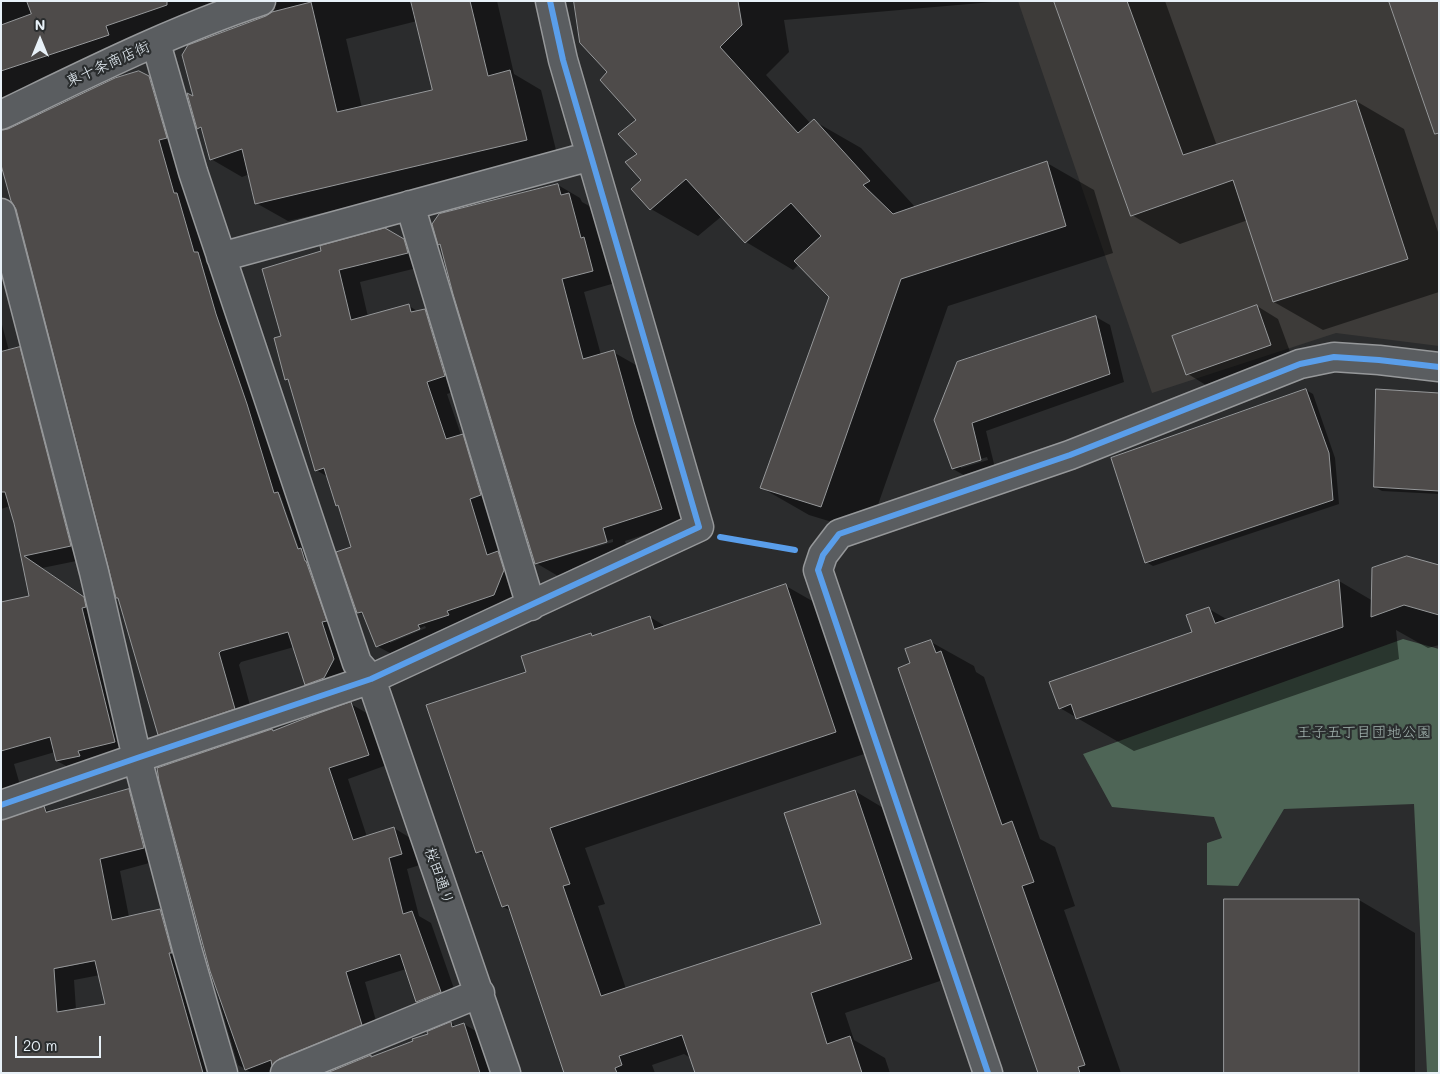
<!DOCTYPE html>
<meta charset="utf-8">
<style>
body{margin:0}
#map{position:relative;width:1440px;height:1074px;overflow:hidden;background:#2b2c2d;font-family:Mali,sans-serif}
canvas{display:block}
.frame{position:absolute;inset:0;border:2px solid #e8f1f8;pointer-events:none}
.north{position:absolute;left:15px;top:15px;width:50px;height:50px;-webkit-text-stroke:4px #2a2d2e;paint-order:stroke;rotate:0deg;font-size:14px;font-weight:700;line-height:20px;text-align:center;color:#e8f1f8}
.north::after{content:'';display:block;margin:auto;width:18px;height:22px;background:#e8f1f8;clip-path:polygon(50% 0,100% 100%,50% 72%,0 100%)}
.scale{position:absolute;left:15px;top:1036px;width:86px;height:22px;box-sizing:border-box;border:2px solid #e8f1f8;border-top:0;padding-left:6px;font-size:15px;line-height:18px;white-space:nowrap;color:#e8f1f8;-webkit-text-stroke:4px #2a2d2e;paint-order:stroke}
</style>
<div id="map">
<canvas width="1440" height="1074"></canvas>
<div class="frame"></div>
<div class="north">N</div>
<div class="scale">20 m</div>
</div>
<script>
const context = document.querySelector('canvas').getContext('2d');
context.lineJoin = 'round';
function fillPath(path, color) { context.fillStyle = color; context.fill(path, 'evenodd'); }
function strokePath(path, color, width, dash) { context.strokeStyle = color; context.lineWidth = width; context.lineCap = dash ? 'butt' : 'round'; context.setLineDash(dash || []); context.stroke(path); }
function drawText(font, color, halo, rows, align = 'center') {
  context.font = font + ' Mali,"Klee One",sans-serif'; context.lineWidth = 4.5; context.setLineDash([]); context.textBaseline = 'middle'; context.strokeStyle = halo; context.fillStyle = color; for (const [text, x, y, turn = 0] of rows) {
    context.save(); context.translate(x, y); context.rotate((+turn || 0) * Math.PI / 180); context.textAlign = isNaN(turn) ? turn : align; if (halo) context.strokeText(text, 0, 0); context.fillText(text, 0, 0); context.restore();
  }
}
const built = new Path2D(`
 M1018,1H1439V346L1336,333L1152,393Z`);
const green = new Path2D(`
 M1403,639L1439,649V1073H1427L1414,804L1284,809L1238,886L1207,885V843L1222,838L1214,817L1112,807L1083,754Z`);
const shadow = new Path2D(`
 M1,1H497L514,74L541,90L558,158L288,221L256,203L250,174L242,177L211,159L204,131L198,128L195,98L267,17L273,12L276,8L1,113ZM417,21L434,91L362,108L346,39Z
 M575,1H1004L784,20L789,52L766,75L811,124L814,121L861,148L916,208L1047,163L1094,190L1113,253L948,306L868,533L809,515L762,488L830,297L799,264L793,270L746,242L722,216L698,236L651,209L643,180L639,155L637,120L609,72Z
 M1055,1H1165L1217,146L1356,101L1404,129L1439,235V292L1323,330L1274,302L1248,220L1180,244L1132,215Z
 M149,77L169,89L353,671L326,696L306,684L294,647L241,662L239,665L254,720L179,745L159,734L119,599L117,598L8,130ZM277,494H280L301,554L299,555Z
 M558,185L580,198L582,202L591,207L603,249L606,251L615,283L584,292L601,355L613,352L636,365L656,436L684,522L625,541L629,555L558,576L536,563L442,245L439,244ZM613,539V542L551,560V557Z
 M385,230L425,253L429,265L360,282L368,317L409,306L419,312L425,310L446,323L466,388L447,394L461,435L484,447L519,564L515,607L399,658L377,646L366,617L358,612L353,548L340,507L337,505L328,477L316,470L291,382L286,379L283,337L323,252ZM425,626L426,628L390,643V640Z
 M1257,306L1278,319L1292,357L1209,387L1188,374Z
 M1096,317L1110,325L1124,382L986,431L995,468L967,477L953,469L935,420ZM987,457L988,460L961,468V465Z
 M1,321L9,351L19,349L40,360L91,558L42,568L104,610L135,753L77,772L57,761L55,752L14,764L24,799L6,815V821L44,808L51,812L129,790L149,802L164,859L120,871L129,917L160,910L181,922L223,1073H1V709L31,597L10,506L1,509ZM100,975L106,1005L76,1010L74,980Z
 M1306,390L1313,394L1335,458L1339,504L1153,566L1146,562Z
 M1439,395V494L1382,491L1375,487Z
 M1439,567V645L1428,648L1396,630L1399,659L1134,751L1060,708L1193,633L1209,609L1228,620L1339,581L1373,601Z
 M786,586L821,606L870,752L585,848L605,904L598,906L626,989L823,924L855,791L890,812L946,979L845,1013L854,1040L885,1058L890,1073H696L691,1058L684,1054L652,1065L655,1073H565L512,911L503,907L486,857L477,852L527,673L591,634L594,636L650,617L665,626Z
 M931,642L974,666L976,672L984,677L1040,839L1055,847L1075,906L1064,910L1121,1073H1039L912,664Z
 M351,704L370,715L387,765L348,779L367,837L394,828L412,839L420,865L407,869L419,916L431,923L459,1003L436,1012L417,1001L406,969L365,982L380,1035L285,1073H252L238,1065L203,945L272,730L275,732Z
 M1359,900L1415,933V1073H1226Z
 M451,1023L457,1027L464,1024L484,1036L496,1073H330L429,1035Z`);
const building = new Path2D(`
 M27,1H167V5L106,26L109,35L1,71V25L31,14Z
 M411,1H470L488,76L510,70L527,140L255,204L242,149L210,160L201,127L197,129L187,93L193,96L182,55L188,45L266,16L272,12L311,2L337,112L432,90Z
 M574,1H738L742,25L720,47L798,133L814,119L870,181L863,185L893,214L1047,161L1066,226L901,279L821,507L760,488L829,297L794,261L821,236L791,203L745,243L686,179L650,210L631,189L641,180L625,162L637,154L618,134L636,120L600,80L607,72L580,43Z
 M1054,1H1127L1183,155L1356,100L1408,259L1273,302L1233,180L1131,216Z
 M1389,1H1439V133L1435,134Z
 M139,71L149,76L167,138L159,140L174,193H177L194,252H198L216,314L247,404L274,493L278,492L298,549L301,548L305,561H306L327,621L322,622L334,659L324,678L305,685L288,632L221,651L219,653L235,709L158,735L118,598H116L16,209L11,201L1,165V130L8,129L115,78Z
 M558,184L561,195L569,193L581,238L584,237L593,271L562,279L583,359L614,350L634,422L662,509L603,528L607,542L535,564L453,294L440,244L438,245L432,224L439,214Z
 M385,228L404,239L408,253L339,270L351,320L409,304L411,312L425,309L445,376L427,382L446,439L463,434L481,495L470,499L487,555L498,551L504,570L494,595L447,611L449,615L418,625L420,629L376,647L362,612L357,613L336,552L351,547L338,505L336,506L324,468L315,471L288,379L285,380L274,338L281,336L262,269L321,251L320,246Z
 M1257,305L1271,345L1186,375L1172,336Z
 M1096,316L1110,374L972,423L981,460L952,469L934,420L957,362Z
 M20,347L71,546L24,556L84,597L86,607L82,608L115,742L78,751L80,756L56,761L50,737L1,751V602L29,596L14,523L5,492H1V352Z
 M1306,389L1329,453L1333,500L1145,563L1111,458Z
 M1376,389L1439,393V491L1374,487Z
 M1407,556L1439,565V615L1404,605L1371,617L1372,568Z
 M1339,580L1343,627L1076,719L1071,704L1059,709L1049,682L1192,632L1186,615L1209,607L1215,623Z
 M786,584L836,732L550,828L570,884L563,886L601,996L821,924L784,813L855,790L912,959L811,993L827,1044L850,1036L862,1073H695L682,1035L619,1056L622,1065L615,1068L617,1073H564L508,905L502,907L482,851L476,853L426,705L526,672L521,656L591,633L592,636L650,616L654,629Z
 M931,640L936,653L941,651L1002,825L1012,821L1034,882L1022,886L1085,1065L1078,1067L1080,1073H1038L898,668L910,663L905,649Z
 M351,702L369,755L329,768L353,840L394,827L402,854L389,858L403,914L412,911L441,992L416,1002L400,954L346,972L362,1025L279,1059L272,1066L271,1060L245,1070L210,971L159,781L157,768L272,729L273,731L311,716Z
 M129,789L144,848L100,859L112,920L160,909L172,953H169L203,1073H1V820L44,806L46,812ZM95,961L105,1004L57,1012L54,969Z
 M1224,899H1359V1073H1224Z
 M451,1022L452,1027L464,1023L480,1073H327L371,1055V1057L413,1041L412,1039L428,1034L427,1032Z`);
const minor = new Path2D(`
 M156,43L193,172L357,663L371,679L506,1073
 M1,115C86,74 171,31 261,1
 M410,205L531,606
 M1,213L94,572L137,758L187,949L223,1073
 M221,257L591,156
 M1,805L137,758L371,679L699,527L563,60L550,1
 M285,1073L480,993
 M988,1073L818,570L823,555L839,534L1070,455L1300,364L1334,357L1379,360L1439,367`);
const cycleway = new Path2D(`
 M720,537L795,550
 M1,805L137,758L371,679L699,527L563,60L550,1
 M988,1073L818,570L823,555L839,534L1070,455L1300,364L1334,357L1379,360L1439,367`);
const streetNames = [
 ["東十条商店街",108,64,-24],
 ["桜田通り",439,876,71]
];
const parkNames = [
 ["王子五丁目団地公園",1364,732]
];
fillPath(built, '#3d3b39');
fillPath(green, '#4e6556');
fillPath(shadow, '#0007');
fillPath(building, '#4e4b4a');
strokePath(building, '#96989a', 1);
strokePath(minor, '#96989a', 31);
strokePath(minor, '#5a5d60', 28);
strokePath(cycleway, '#5a9eea', 6);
drawText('15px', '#e8f1f8', '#2a2d2e', streetNames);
drawText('15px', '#a5b6b2', '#2a2d2e', parkNames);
</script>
